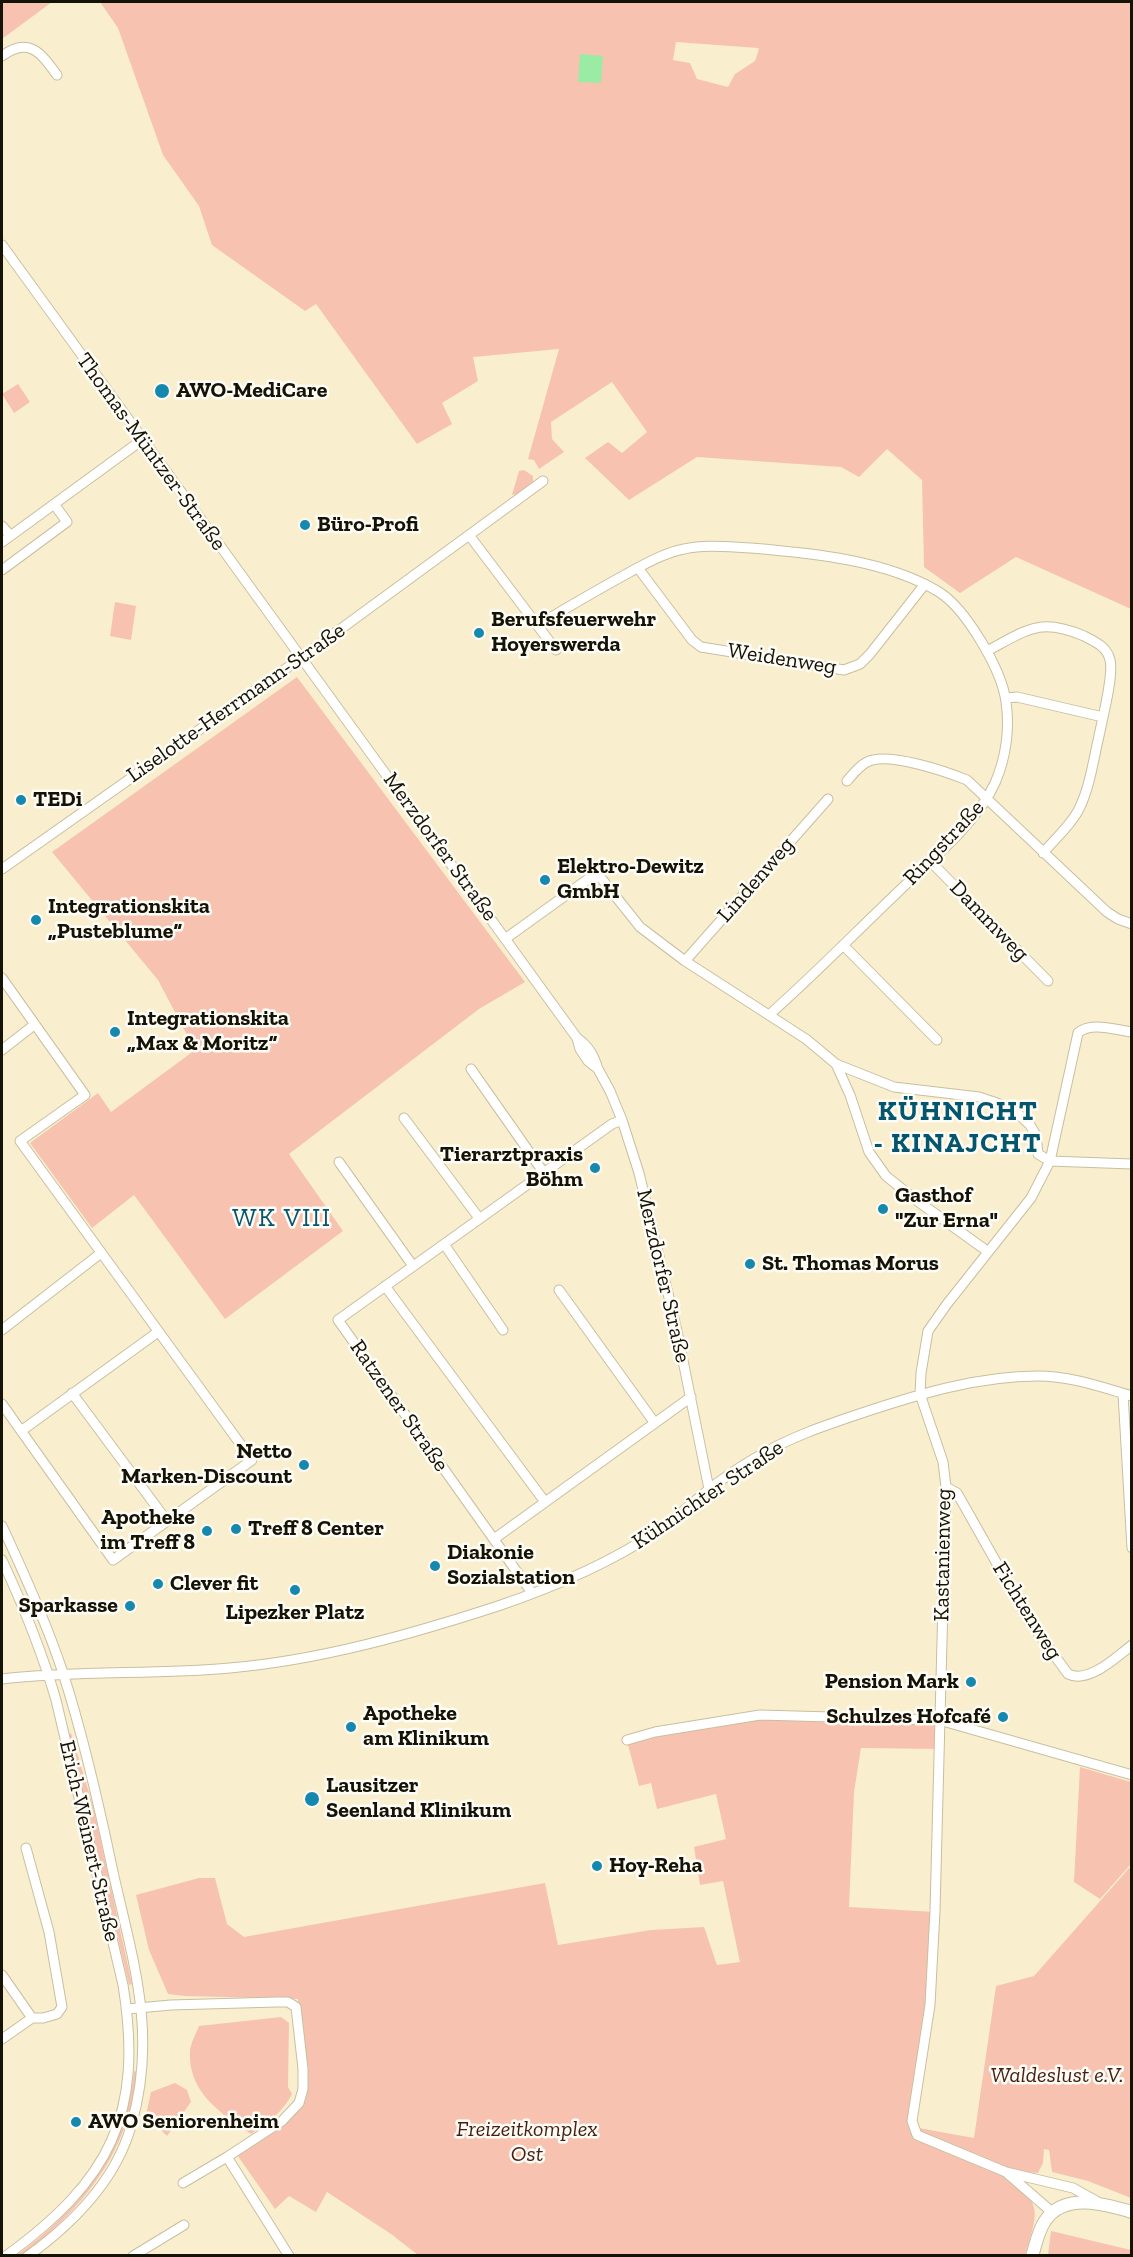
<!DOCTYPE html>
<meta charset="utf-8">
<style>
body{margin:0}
#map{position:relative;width:1133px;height:2257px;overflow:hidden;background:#f9efce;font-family:"Zilla Slab",serif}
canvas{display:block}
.frame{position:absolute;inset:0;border:3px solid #151206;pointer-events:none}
</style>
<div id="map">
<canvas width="1133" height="2257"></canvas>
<div class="frame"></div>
</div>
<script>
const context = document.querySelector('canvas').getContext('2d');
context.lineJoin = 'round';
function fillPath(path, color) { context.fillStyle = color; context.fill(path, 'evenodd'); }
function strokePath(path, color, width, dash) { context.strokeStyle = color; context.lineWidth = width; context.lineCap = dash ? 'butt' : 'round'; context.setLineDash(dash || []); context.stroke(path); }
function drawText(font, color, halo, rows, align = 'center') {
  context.font = font + ' "Zilla Slab",serif'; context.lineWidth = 5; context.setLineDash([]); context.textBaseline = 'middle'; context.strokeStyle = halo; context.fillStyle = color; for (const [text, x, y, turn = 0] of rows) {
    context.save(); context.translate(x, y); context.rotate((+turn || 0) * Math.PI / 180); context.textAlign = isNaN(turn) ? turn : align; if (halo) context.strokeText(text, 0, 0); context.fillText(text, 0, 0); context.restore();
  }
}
const green = new Path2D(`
 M2,2H52L2,39Z
 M100,2H1131V609L1016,557L960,593L924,567L922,480L887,449L859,477L841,467L697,457L629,500L585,458L608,442L622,453L647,432L612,382L551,422L552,439L564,452L539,469L534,460L528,459L559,349L473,357L478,381L442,403L452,424L417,444L316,304L305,311L212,245L199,206L163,155L118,28ZM676,42L758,48L759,49L755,61L735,74L728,87L697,79L690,63L673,60Z
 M18,384L30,402L14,413L2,394Z
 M524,470L533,476V482L517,494L512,495L519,471Z
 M115,602L136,606L131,640L110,636Z
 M297,677L525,982L479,1009L289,1154L343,1231L225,1319L134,1195L92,1228L30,1143L98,1093L111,1112L195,1050L158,980L52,852Z
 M760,1715L939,1720L938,1749L861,1748L854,1792L849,1907L935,1912L913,2127L974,2138L996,1986L1034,1976L1131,1866V2198L1088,2181L1052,2172L1049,2150L1044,2149L1043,2163L1038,2173L1006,2171C1041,2208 1040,2206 1025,2255H418L391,2234L327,2192L316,2212L289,2196L275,2209L235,2152L299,2103L298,1999L185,1996L168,1994L149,1950L136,1895L199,1878H215L227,1924L244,1937L545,1883L558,1945L651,1930L704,1927L717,1965L740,1962L723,1881L700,1885L694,1847L726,1839L716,1794L657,1809L651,1783L639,1786L627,1741Z
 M71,1733L93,1806L132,1984L129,1985L69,1734Z
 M1080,1767L1131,1782V1864L1100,1899L1074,1882Z
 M281,2017L289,2023L288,2087L292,2094C282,2113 269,2122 251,2134C222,2114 188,2093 190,2052C190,2044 196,2034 199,2026Z
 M134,2071L137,2072C130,2141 97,2190 46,2236C38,2242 26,2255 16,2256C78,2211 126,2149 134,2071Z
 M175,2083L187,2090L191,2102L167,2136L146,2115L151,2092Z
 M1051,2231L1131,2250V2255H1048Z`);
const water = new Path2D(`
 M580,54L603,56L601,83L578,82Z`);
const minor = new Path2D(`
 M2,56C29,36 41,53 57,75
 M2,245L577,1038L580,1049L588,1061L598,1069L610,1091L622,1120L639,1173L677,1331L709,1489
 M2,526L10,535
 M469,535L556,650
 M2,542L142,440
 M638,568L692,640L701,647L844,670L860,664L870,654L925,584
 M2,570L67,522L54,504
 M538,625C568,607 599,589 630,572C647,563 664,553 684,549C705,544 729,547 751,548C811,553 887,560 939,592C966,609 1002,670 1006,702C1010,728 1006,758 995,783C977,823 931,860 899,891C856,932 814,975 769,1015
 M987,651C1027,630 1039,617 1084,636C1096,642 1107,647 1110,660C1114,675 1102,720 1099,736C1093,761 1090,788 1078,811C1069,827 1054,840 1043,853
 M1006,698L1017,697L1103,717
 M847,781C853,774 859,766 867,762C887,751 947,772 967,780L1107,912L1118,919L1132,924
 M930,861L1048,981
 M2,869L301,658L543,481
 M505,939L591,877L601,878L640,927L685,961L806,1039L836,1064L894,1087L979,1097L997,1103L1015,1111L1030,1125L1036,1135L1038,1154L1050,1161
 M843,945L937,1040
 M685,961L828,799
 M2,978L85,1095L20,1141L252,1460L113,1560L2,1404
 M577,1038C589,1046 594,1056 598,1069
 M2,1050L34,1025
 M836,1064L850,1095L869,1152L886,1176L916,1200L987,1251
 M471,1069L544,1173
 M404,1118L479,1218
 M1050,1161L1132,1164
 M339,1162L413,1266
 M444,1244L503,1330
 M385,1286L545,1502
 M559,1290L654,1422
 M2,1330L101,1253
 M72,1393L167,1521
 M1123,1394L1132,1548
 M21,1431L158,1332
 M946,1487L957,1493L1030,1622L1068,1674C1089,1684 1116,1657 1132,1645
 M2,1526C24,1573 47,1624 63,1673C84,1738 99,1805 113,1872C133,1961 158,2035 131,2126C116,2180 72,2224 28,2256
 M494,1539L691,1397
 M2,1560C23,1605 42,1652 56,1700L123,1985C144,2115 110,2180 6,2256
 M532,1593L338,1320L612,1124L622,1120
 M2,1679C77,1670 154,1675 230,1668C321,1660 412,1634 498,1606C551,1588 610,1563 656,1532C675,1520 690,1504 707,1491C723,1478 740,1467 757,1457C790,1437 826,1425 862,1413C919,1394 978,1376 1038,1376C1070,1376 1101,1387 1132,1396
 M627,1740L655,1732L760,1715L939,1720L1132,1775
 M2,1975L32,2018
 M127,2009L171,2005L277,2002H288L296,2007L303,2069V2089L299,2103L282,2121L227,2157L289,2256
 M2,2039L32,2018H43L57,2014L62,2007L49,1932L26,1848
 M1007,2173L1053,2213
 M183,2183L227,2157
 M1098,2202L1073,2188L1006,2172L917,2135L912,2121L930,2005L935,1911L946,1487L943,1462L920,1394L921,1373L928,1331L947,1304L1031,1198L1050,1161L1078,1033C1090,1021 1116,1030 1132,1032
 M133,2256L184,2225`);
const major = new Path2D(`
 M1032,2256C1036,2244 1038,2231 1045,2221C1064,2192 1105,2204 1132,2212`);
const markers = [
 [162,391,8,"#1588ad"],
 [305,525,6,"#1588ad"],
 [479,633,6,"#1588ad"],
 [21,800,6,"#1588ad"],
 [545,880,6,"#1588ad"],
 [36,920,6,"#1588ad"],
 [115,1032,6,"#1588ad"],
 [595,1168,6,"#1588ad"],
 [883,1209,6,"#1588ad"],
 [750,1264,6,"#1588ad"],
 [304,1465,6,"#1588ad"],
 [236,1529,6,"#1588ad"],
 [207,1531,6,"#1588ad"],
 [435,1566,6,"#1588ad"],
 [158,1584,6,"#1588ad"],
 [295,1590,6,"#1588ad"],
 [130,1606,6,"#1588ad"],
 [971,1682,6,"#1588ad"],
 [1003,1717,6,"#1588ad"],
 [351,1727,6,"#1588ad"],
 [312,1799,8,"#1588ad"],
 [597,1866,6,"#1588ad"],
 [76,2122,6,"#1588ad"]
];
const poiNames = [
 ["AWO-MediCare",176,391],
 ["Büro-Profi",317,525],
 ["Berufsfeuerwehr",491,620],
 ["Hoyerswerda",491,645],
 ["TEDi",33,800],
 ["Elektro-Dewitz",557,867],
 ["GmbH",557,892],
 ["Integrationskita",48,907],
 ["„Pusteblume“",48,932],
 ["Integrationskita",127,1019],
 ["„Max & Moritz“",127,1044],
 ["Tierarztpraxis",583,1155,"right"],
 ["Böhm",583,1180,"right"],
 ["Gasthof",895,1196],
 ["\"Zur Erna\"",895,1221],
 ["St. Thomas Morus",762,1264],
 ["Netto",292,1452,"right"],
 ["Marken-Discount",292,1477,"right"],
 ["Apotheke",195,1518,"right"],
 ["im Treff 8",195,1543,"right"],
 ["Treff 8 Center",248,1529],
 ["Diakonie",447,1553],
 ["Sozialstation",447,1578],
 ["Clever fit",170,1584],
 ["Sparkasse",118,1606,"right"],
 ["Lipezker Platz",295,1613,"center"],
 ["Pension Mark",959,1682,"right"],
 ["Apotheke",363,1714],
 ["am Klinikum",363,1739],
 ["Schulzes Hofcafé",991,1717,"right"],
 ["Lausitzer",326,1786],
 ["Seenland Klinikum",326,1811],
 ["Hoy-Reha",609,1866],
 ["AWO Seniorenheim",88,2122]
];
const streetNames = [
 ["Thomas-Müntzer-Straße",151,452,54],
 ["Weidenweg",782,659,9],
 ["Liselotte-Herrmann-Straße",236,703,-35],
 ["Ringstraße",944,843,-47],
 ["Merzdorfer Straße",440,847,54],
 ["Lindenweg",756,880,-49],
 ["Dammweg",989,921,46],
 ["Merzdorfer Straße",663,1276,77],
 ["Ratzener Straße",399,1406,55],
 ["Kühnichter Straße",708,1495,-34],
 ["Kastanienweg",943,1555,-89],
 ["Fichtenweg",1027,1611,58],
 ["Erich-Weinert-Straße",89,1841,77]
];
const parkNames = [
 ["Waldeslust e.V.",1057,2076],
 ["Freizeitkomplex",527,2130],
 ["Ost",527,2155]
];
const quarterNames = [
 ["WK VIII",282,1219]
];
const districtNames = [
 ["KÜHNICHT",958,1112],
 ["- KINAJCHT",958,1144]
];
fillPath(green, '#f7c3b0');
fillPath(water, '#9aeba4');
strokePath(minor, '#c8bf9f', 11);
strokePath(major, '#c8bf9f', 14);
strokePath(minor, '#fff', 9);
strokePath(major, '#fff', 12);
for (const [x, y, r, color] of markers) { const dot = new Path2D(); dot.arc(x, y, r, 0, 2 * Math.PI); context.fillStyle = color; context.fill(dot); strokePath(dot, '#fefcf6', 2); }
drawText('bold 22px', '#151206', '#fefcf6', poiNames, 'left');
drawText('22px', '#151206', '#fefcf6', streetNames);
drawText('italic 22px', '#441f10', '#fefcf6', parkNames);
context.letterSpacing = '1.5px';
drawText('26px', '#04566f', '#fefcf6', quarterNames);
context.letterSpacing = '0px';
context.letterSpacing = '1.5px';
drawText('bold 28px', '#04566f', '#fefcf6', districtNames);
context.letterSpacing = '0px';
</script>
